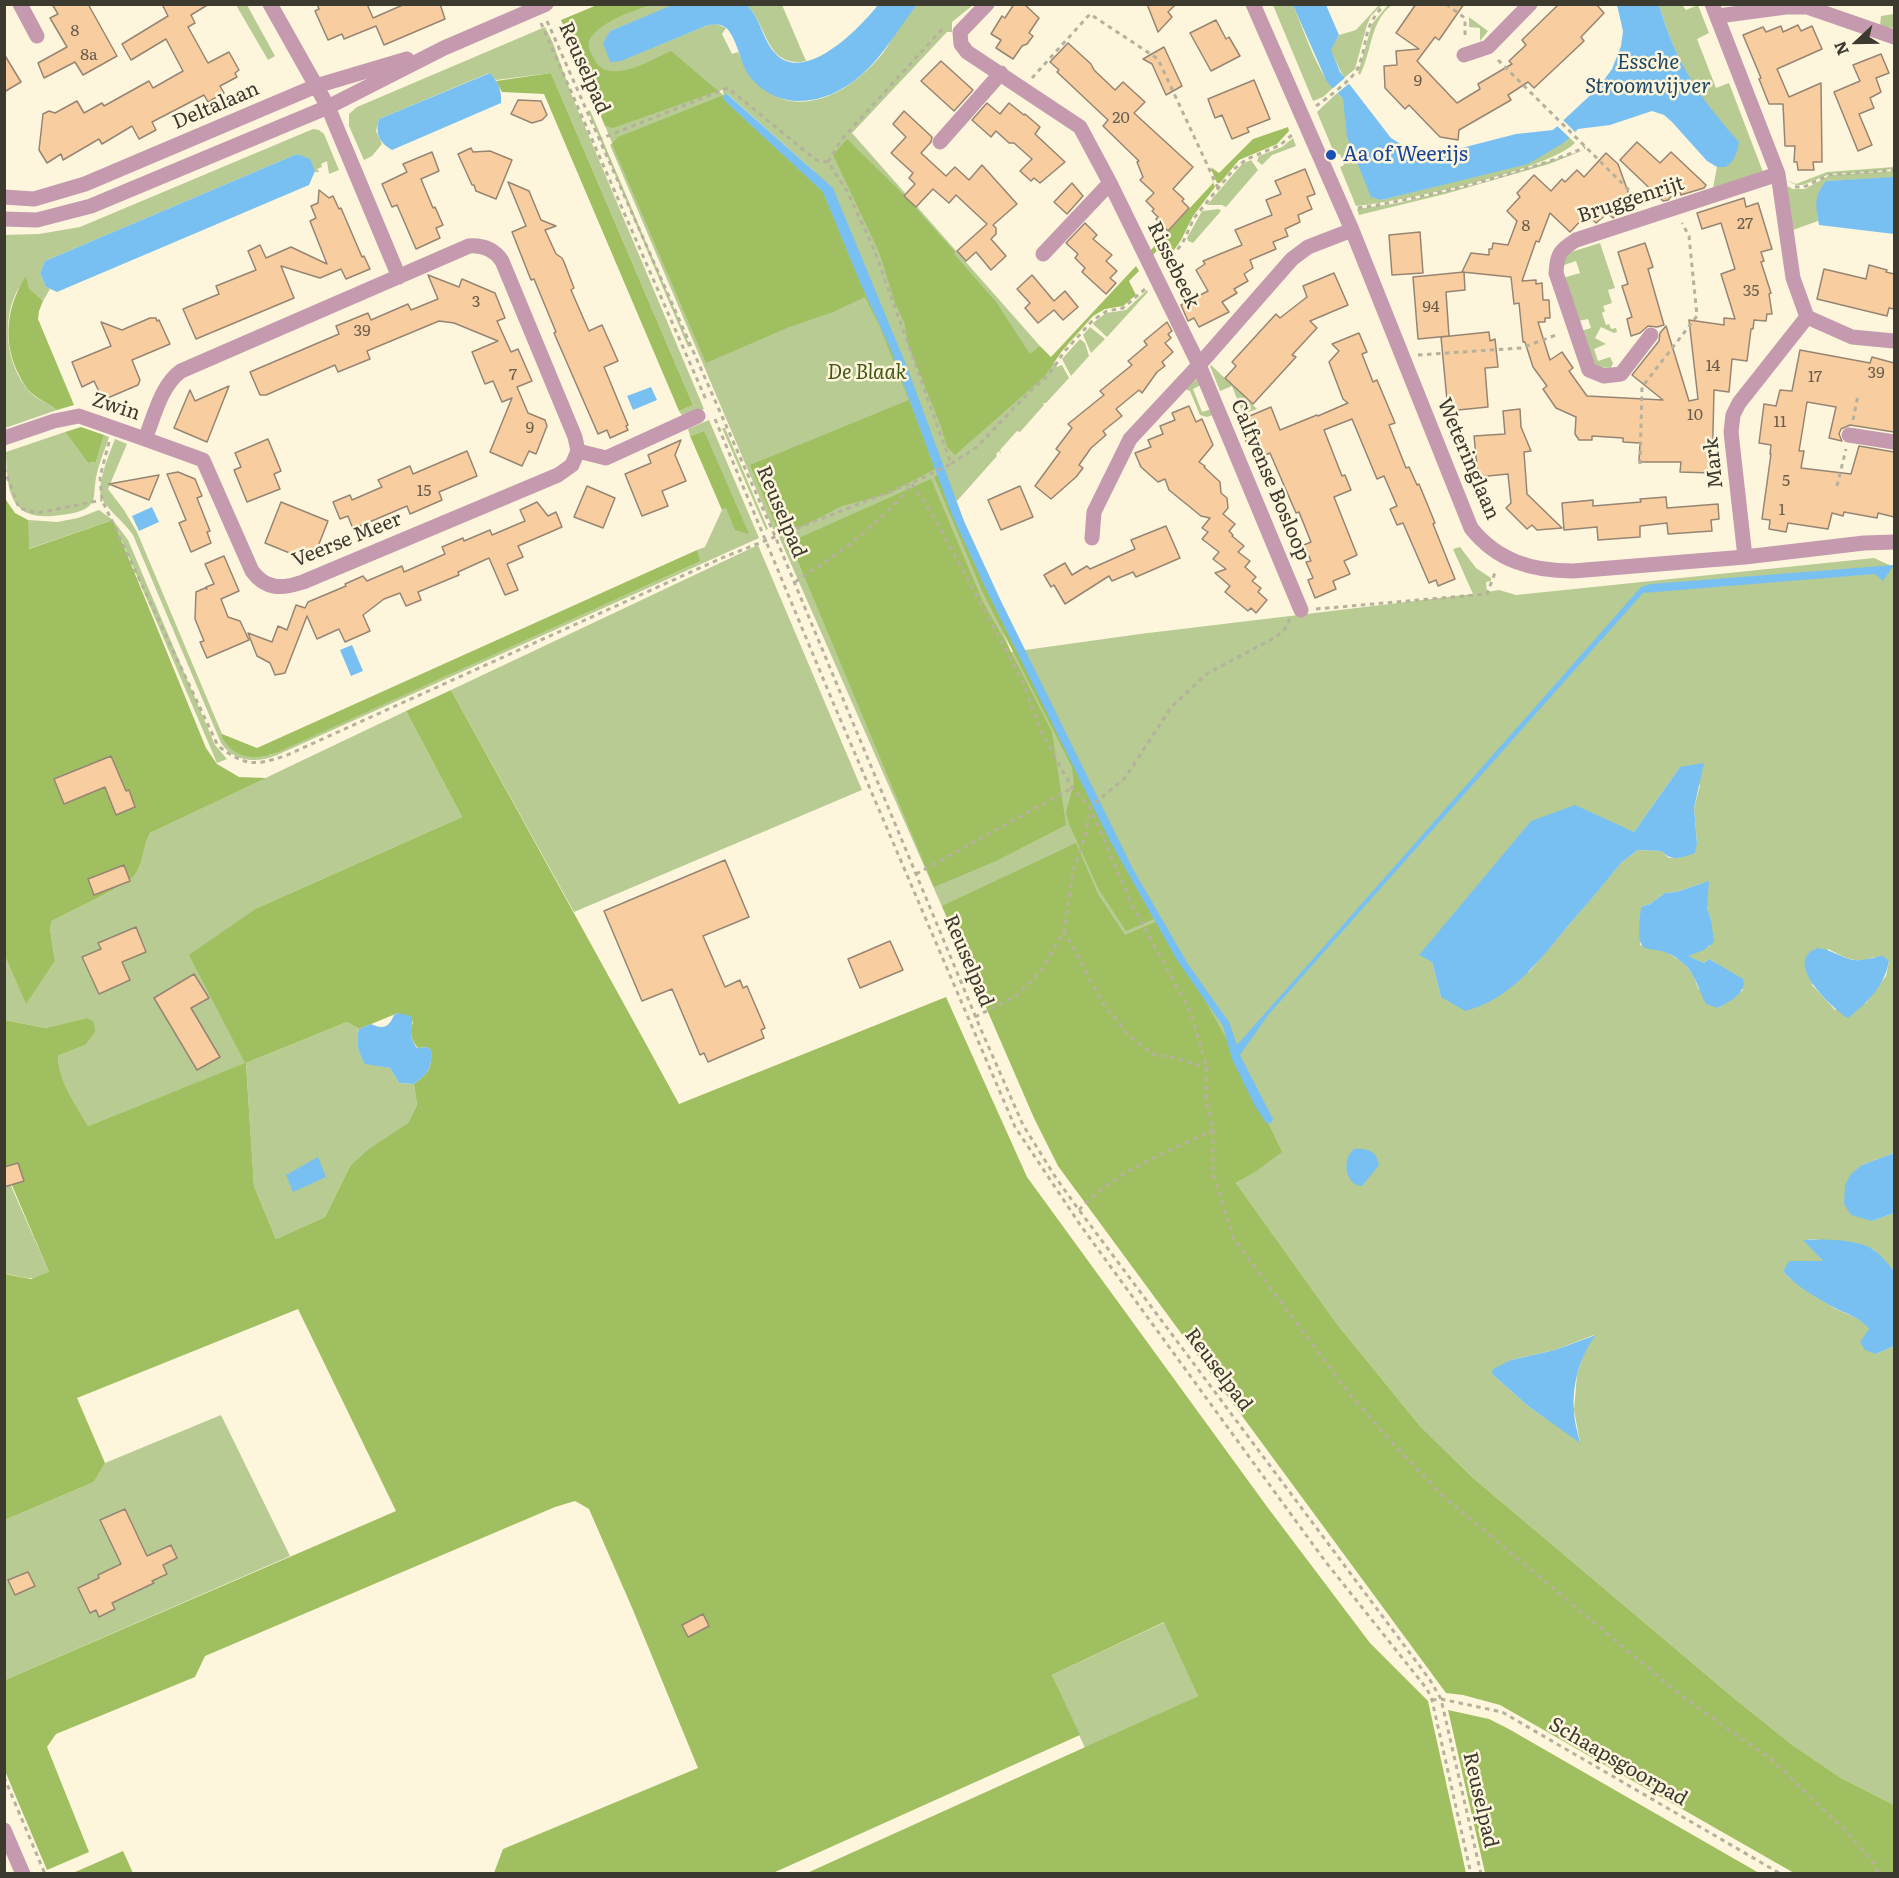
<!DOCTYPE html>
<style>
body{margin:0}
#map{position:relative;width:1899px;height:1878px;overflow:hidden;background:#fdf6dc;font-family:Literata,serif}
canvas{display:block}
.frame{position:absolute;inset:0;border:6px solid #3c392f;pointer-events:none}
.north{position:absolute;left:1827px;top:12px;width:60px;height:60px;-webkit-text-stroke:4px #fdf6dc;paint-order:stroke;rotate:248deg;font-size:16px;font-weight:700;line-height:24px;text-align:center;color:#3c392f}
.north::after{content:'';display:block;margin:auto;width:21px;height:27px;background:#3c392f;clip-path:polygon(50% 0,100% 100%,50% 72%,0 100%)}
</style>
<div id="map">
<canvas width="1899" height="1878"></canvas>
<div class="frame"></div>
<div class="north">N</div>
</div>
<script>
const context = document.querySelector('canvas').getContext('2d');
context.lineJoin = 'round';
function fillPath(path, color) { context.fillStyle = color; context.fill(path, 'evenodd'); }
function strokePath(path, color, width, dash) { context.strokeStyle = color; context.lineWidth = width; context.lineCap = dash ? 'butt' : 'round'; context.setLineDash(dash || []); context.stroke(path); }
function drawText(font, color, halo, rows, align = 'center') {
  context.font = font + ' Literata,serif'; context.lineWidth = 5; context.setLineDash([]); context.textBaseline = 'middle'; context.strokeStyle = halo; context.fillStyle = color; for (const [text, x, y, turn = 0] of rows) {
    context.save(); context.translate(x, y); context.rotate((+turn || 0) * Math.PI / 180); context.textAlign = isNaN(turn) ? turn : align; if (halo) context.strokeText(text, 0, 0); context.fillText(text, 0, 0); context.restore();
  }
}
const green = new Path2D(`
 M236,5H247L275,56L268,60Z
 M599,5H675L610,31L620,61L708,25L716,24L726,28L722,34L732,54L738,52C769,124 832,110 877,60C887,50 892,37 900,26C905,18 912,11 917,5H973L952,22V32H947L852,133L1040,346L1039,348L1057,367L1062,365L1069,378L1046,403H1043L1044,405L1020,432L1017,431L1000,450L1001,454L999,451L996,454L997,456L957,501L955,498L952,501L1011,652L1140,634L1473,594L1453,549L1460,547L1476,568L1491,578V581L1486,582L1487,592L1499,590L1516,595L1874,558L1894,567V1153L1862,1165L1872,1221L1894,1213V1271L1873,1249L1814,1239L1804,1240L1823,1261H1790L1783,1271L1789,1278L1834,1308L1863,1321L1869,1329L1876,1354L1894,1346V1805L1841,1778L1791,1744L1735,1699L1472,1477L1420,1426L1337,1324L1236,1183L1252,1174L1235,1056L1040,1129L776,530L773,529L610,145L612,143L562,20ZM723,90L815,172L813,175L719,91ZM1680,767L1700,785L1694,808L1697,843L1679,858H1669L1661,851L1638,850L1622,862L1529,972L1441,997L1432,962L1420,955L1619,826L1634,832ZM1703,883L1706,891L1707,907L1711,920L1710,946L1687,956L1704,963L1709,959C1724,967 1733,977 1743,990L1731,1000L1718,1008L1698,988L1693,975L1684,963L1666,952L1640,945L1641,907L1650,904L1665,893L1676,892ZM1828,949L1846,958L1855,960H1865L1874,957L1889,961L1886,976L1866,1003L1835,1010L1812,985ZM1594,1335L1586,1346L1577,1375L1574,1410L1580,1442L1528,1406L1492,1374L1511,1360L1555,1350Z
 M747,5H782L806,61C766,69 768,26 747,5Z
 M1273,5H1293C1304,30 1315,67 1333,88L1323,97L1313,101Z
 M1379,5H1382L1371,16L1367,25L1355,69L1344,78L1330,50L1339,35L1356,30Z
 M1388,5H1392C1370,21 1372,52 1360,75L1358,73L1372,24Z
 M1659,5H1682L1686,10L1698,5L1709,33L1697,39L1716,88L1729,83L1763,172L1713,188L1717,167H1726L1729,131C1694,95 1673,52 1659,5Z
 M1894,14L1893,28L1880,26L1881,16Z
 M1469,17L1488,31L1480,41V28L1469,27Z
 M545,27L553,43L572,96L704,409L684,418L679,411L693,405L551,73L496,80L489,73L379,119L376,131L382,144L372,156L364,160L349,126V114L357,107Z
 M1337,93L1343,99L1381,200L1455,181L1565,142L1569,137L1575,143C1546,171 1400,202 1356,206L1340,167L1344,165L1340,154L1335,155L1317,112Z
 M590,110L690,346L688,347L588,111Z
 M313,129L319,130L324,134L339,170L329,174L327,161L321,164L322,167L317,169L319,172H315L310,161L297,154L45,261L40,273L46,287L50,289L43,301L29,288L26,277C23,282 19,287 16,293C1,324 7,371 33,395C40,401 50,404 57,410L5,428L4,235L39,234L80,227Z
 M1293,138L1296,146L1272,155L1262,165L1257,161L1259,156L1282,147Z
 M1584,150L1549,164L1445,194L1359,215L1357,209L1398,203L1481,183Z
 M1251,160L1258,170L1226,207L1222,205H1207L1242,164Z
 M1894,167V169L1869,172L1830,174L1803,185H1796L1786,180L1796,184L1827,172Z
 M1894,171V177L1892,178L1826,181L1817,210L1818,221L1793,230L1787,186L1793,189H1805L1830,175Z
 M1219,209L1221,211L1193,243L1188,241L1187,238L1202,211Z
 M1600,243L1615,288L1608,290L1612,303L1603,306L1605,311L1602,313L1606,325L1609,324L1611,329L1616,328L1617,332L1614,333L1601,327L1595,338L1606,344L1594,349L1598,361L1610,357L1613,363L1611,368L1595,367L1581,331L1591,328L1588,319L1578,321L1563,278L1580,273L1576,261L1564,265L1563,261L1568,253Z
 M1147,290L1148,292L1107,337L1094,325L1093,323L1106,313L1126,310Z
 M1090,327L1105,339L1091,353L1083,335Z
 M1080,339L1085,343L1089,356L1071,376L1062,359Z
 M1210,366L1211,365L1257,409L1243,414L1232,386L1220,391Z
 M1199,377L1201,385L1193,389L1202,412L1212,409L1213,415L1207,417L1200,415L1190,391L1185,389Z
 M709,420L759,538L277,755C258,763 234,763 221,743L133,535C124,522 110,512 102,499C95,487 110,452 115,439L127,444L108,489L124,510L137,532L222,734L221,736L270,755L701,561L697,550L705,547L722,510L726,508L704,431L690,436L688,429Z
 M722,428H725L768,529L766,530Z
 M65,432L88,463L96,462L104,435L109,437C104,453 96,469 95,486C94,492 95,499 91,504C85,512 69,514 61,515C10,523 7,493 6,452Z
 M99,510L113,520L128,540L215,745L227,759L217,763L113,520L28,549V520L57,522L78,518Z
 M758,545L862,790L574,912L451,690Z
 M406,711L462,817L257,908L246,1063L347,1022L359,1029C355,1043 358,1051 365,1063L390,1068L399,1083L414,1084L417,1105L408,1123L350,1166L325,1217L276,1239L254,1186L246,1063L88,1126C74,1104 59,1083 58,1056L85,1045L87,1018L45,1028L5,1020L4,954L26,1003L55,961L50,929L52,921C67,913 127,885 134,876C144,864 142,848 150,833Z
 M4,1170L49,1272C31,1283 24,1276 5,1274Z
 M221,1415L290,1556L5,1680V1520L94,1482L105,1463Z
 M1165,1622L1198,1696L1085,1748L1052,1675Z`);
const forest = new Path2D(`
 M597,5H650C635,10 584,27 589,48C590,52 593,57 595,61C601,70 608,72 619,71C636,70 655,58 671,51L718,91L613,128L605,126L561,20Z
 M551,73L693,405L679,411L544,94L502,92L496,81Z
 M723,90L726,93L723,97L725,101L823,192L860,282L891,350L935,469L888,494L842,506L793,531L778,530L750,465L909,400L880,327L865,297L833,312L789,327L706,363L612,144L618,137L724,95Z
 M1288,127L1289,131L1277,144L1239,160L1220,183H1217L1211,169L1212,168L1219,173L1253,139Z
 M847,139L904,195L955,252L954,254L996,302L1030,354L1040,346L1051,357L1136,266L1139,271L1129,281L1136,295L1123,306L1105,309L1093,316L1062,351L1045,376L955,455L947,447L941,427L908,344L904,322L895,303L879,252L833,155Z
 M1209,172L1215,187L1193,216L1181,240L1168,259L1161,246L1152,256L1150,251L1213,183Z
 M26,276L29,288L43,301L39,311L38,319L74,405L57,410C50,404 41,401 34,395C28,391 23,383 20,377C2,343 6,307 26,276Z
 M81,427L104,435L96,462L88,463L65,432Z
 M704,431L749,534L735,530L726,508L722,510L690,436Z
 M938,475C964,549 1001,617 1035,687C1074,765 1111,844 1154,919L1126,931L1099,890L1069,824L1066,812L1074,783L1072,767L982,591L939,488L934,477Z
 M931,479L983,602L1011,652L1052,732L1066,825L996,861L934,887L790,542Z
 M4,497L15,513L28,520L29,549L113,520L206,748L217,764L239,777L266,778L150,833C142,848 144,864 134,876C127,885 67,913 52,921L50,929L55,961L26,1004L4,954Z
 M697,550L701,561L278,752C255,761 232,759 221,735L222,734L257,748Z
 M451,690L679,1104L946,997L1027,1177L1268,1508L1370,1643L1428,1701L1466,1873H807L1198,1696L1164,1622L1052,1675L1080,1735L773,1873H494L503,1849L698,1768L633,1610L589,1509L575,1501L555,1507L205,1656L195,1677L56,1734L47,1747L89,1852L47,1870L5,1771V1680L396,1511L298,1309L77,1398L105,1463L94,1482L5,1520V1274L31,1279L49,1272L5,1169V1020L45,1028L87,1018L94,1022L95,1032L85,1045L58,1056C59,1083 75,1104 88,1126L245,1063L189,955L257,908L462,817L406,711ZM398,1013L413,1022C409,1032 411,1040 418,1048L427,1047L431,1050C432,1068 429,1073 414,1084L417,1105L408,1123L369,1149L350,1166L325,1217L276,1239L254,1186L246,1063L347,1022L359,1029Z
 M1076,843L1098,894L1125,935L1160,920L1235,1054L1282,1152L1252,1174L1236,1183L1337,1324L1420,1426L1472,1477L1735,1699L1791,1744L1841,1778L1894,1805V1873H1794L1500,1705L1463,1695L1446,1693L1058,1166L1034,1118L942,906Z
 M1448,1710L1489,1719L1507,1728L1759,1873H1485Z
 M123,1851L133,1873H73Z`);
const water = new Path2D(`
 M675,4L747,5C761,19 762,39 775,53C804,86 861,27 878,5H917C898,28 884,56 860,76C828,104 781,114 750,77C740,64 739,45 729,31C724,24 716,24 708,25L621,61L610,62L603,43L610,31Z
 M1293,5H1326L1339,35L1331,50L1340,72L1391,138L1412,151L1438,154L1516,134L1553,130L1598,88L1612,69L1621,46L1623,31L1617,5H1659C1676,63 1699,97 1739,142C1737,153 1735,160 1726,167H1717L1707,161L1672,122L1664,115L1652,111L1610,125L1578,129L1565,142L1528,164L1381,200L1371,197L1347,137L1343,99L1327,82Z
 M490,73C498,82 502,90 501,103L392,150C379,142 375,134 379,119Z
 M726,93L833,188L907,367L964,521L1000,599L1133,869L1188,964L1229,1022L1237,1045L1641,587L1651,584L1894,565L1883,581L1875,574L1643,593L1269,1014L1240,1055L1273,1119L1272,1122L1267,1124L1255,1106L1232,1059L1223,1026L1177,960L1110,841L986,589L952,515L891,350L860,282L823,192L725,101L723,97Z
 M297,154L310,159L315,171L309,185L57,292L46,287L40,273L45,261Z
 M1894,177V234L1819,225C1816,205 1813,198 1826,181Z
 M651,387L657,400L633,410L627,396Z
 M152,507L159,522L139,531L132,516Z
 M352,645L363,671L351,676L340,650Z
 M1704,763L1694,808L1697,843L1695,853C1680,858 1673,862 1661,851L1638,850L1622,862C1604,884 1586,905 1567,927C1539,961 1510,1000 1465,1011L1441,997L1432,962L1419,955L1531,821L1575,805L1634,832L1680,767Z
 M1709,881L1707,907L1711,920L1714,942L1704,950L1688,956L1704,963L1709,959L1743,979C1747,994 1728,1002 1718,1008L1706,1004C1699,991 1695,973 1683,963C1651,934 1633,972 1641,907L1650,904L1665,893L1676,892Z
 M1817,948C1831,949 1841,958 1854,960C1864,961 1873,957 1883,956L1889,961C1884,987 1868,1002 1848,1018C1834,1010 1791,970 1809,953C1811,950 1815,950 1817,948Z
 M398,1013L411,1016C415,1029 406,1032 417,1048L427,1047L431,1050C432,1068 429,1073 414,1084L399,1083L390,1068L365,1064C358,1051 355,1043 359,1029L371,1024C384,1030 389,1027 394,1015Z
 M1354,1149C1367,1148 1377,1151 1379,1165L1362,1186C1344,1185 1342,1158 1354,1149Z
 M1894,1150V1213L1872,1221L1851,1215L1844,1204L1845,1185L1851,1174L1862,1165L1894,1153Z
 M318,1157L326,1177L293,1192L286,1175Z
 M1803,1240C1822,1239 1858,1239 1874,1250C1882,1256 1888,1264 1894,1271V1346L1876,1354L1865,1350L1860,1342L1869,1329C1860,1317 1846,1314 1833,1307C1816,1297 1795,1286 1783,1271L1789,1261H1823Z
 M1596,1335C1580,1355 1572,1385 1574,1410C1574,1421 1578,1433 1580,1443L1528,1406L1492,1374L1493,1369L1511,1360L1555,1350Z`);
const pier = new Path2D(`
 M1347,76L1351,82L1335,95L1331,90Z
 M1561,118L1577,134L1571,139L1555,124Z`);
const building = new Path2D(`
 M52,4H88L117,56L83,75L75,62L44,78L38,63L67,47L50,18L58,14Z
 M162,4H209L191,15L195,23L188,27L208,63L229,52L239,70L235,73L237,77L220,86L224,93L208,102L204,95L152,122L156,130L139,139L132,126L102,144L99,139L63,160L61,154L47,163L39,150L43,114L49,111L55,113L77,101L84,113L102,103L104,106L149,81L153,88L183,71L166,39L131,60L122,44L168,16Z
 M317,4H367L373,18L405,4H440L445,19L384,45L376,26L344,39L342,34L328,40L315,11L319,9Z
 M1014,4H1024L1039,18L1029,33L1033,36L1027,44L1022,46L1013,59L996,48L1001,40L991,34L1002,16L1005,18Z
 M1147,4H1176L1168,12L1172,17L1158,32Z
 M1416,4H1464L1439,40L1435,37L1417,61L1457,103L1480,89L1478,84L1512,64L1509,61L1526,45L1522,40L1559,4H1596L1604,13L1581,37L1584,41L1534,88L1528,82L1508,95L1511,100L1459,130L1458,140L1440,137L1409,105L1405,109L1385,88L1384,66L1397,65L1396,51L1419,49L1396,33Z
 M1216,20L1226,39L1229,37L1240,56L1211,71L1190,33Z
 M1798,25L1801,31L1812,26L1822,49L1777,69L1789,97L1821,83L1822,162H1813L1814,170H1798L1797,162H1794L1795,146H1785L1783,104H1769L1759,79L1761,78L1743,35L1763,27L1766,32L1781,26L1783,32Z
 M1068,43L1091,64L1094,70L1115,90L1123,82L1145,102L1134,113L1193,167L1173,189L1184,199L1182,201L1189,208L1168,231L1156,219L1158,217L1152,211L1154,209L1146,201L1154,193L1140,180L1143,177L1137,162L1139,161L1103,126L1108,120L1057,72L1059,70L1050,62Z
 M1164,47L1182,86L1166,95L1152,64L1143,59Z
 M4,54L21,82L4,92Z
 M1881,54L1889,73L1876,78L1881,92L1870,98L1874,108L1859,114L1872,145L1858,151L1834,92L1860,81L1853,65Z
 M941,61L973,90L954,111L921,81Z
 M1254,80L1270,119L1247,128L1249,132L1232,139L1222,115L1215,118L1208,99Z
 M518,100L541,101L547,115L542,120L532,123L511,114Z
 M987,103L1000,114L1009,103L1024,115L1025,114L1040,127L1035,134L1065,162L1040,183L1034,178L1031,181L1020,171L1032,159L1014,143H1009L996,131L991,137L972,120Z
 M904,111L932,137L931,142L921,153L946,176L955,167L969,180L982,165L1017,204L993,225L996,228V234L991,239L1006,256L991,270L976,252L966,261L957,251L987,224L956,195L949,203L933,189L916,207L904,196L915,184L909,178L913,173L891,153L906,137L893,124Z
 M1637,142L1660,163L1671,152L1706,185L1704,188L1681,195L1679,188L1668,200L1663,201L1620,160Z
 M471,148L473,152L490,151L512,160L496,199L476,191L474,185H472L458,154Z
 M432,152L439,171L421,179L433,208L435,207L443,225L436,228L440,238L416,249L397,205L392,207L382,184L407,172L403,164Z
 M1606,153L1618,164L1631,200L1613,218L1608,213L1596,223L1587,214L1570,232L1550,213L1539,242L1536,241L1522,281L1536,280V284L1542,283L1543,300H1549L1550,318H1545V322H1538L1550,360L1562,352L1573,368L1569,371L1587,396L1663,400L1632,375L1659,341L1660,333L1666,326L1689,401L1698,399L1689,320L1724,325V318L1735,319L1721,274L1735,269L1721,223L1702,229L1697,213L1744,198L1746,207L1758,203L1772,249L1761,252L1764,261L1761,262L1771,293L1769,294L1772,314H1767L1766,321L1754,320L1753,329H1751L1747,361L1732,359L1729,392L1714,390L1712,473L1680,472L1681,462H1639L1640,443L1623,442V438L1592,436V440H1579L1575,434L1576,417L1556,408L1543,389L1547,386L1533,367L1525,342H1523L1519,303L1514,304L1511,277L1462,272L1471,253L1489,255V249H1492L1493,243L1508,245L1517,221L1507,211L1520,197L1517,193L1534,175L1551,191L1562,179L1565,182L1577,170L1584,177Z
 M1305,169L1315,194L1307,197L1312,209L1298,215L1300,222L1285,229L1288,236L1273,242L1276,249L1250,260L1253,268L1244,274L1248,281L1234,289L1237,293L1222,302L1229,312L1199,327L1194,318L1188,321L1181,305L1208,291L1196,270L1205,264L1203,261L1242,245L1235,230L1272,215L1266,200L1281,194L1275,181Z
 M508,182L529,191L541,220L556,226L545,230L556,254L562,258L564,262L574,288L571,290L588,329L589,331L602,325L618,361L604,367L628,425L626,426L628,430L610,438L607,430L598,434L554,333L556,332L534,279L531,280L512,232L526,226Z
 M1072,183L1083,196L1067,214L1054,202Z
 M319,190L329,198L333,196L339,209L341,208L362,257L364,256L370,269L346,279L341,269L320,278L281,266L294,298L196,339L183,309L219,294L216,286L256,270L248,251L260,245L266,258L291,247L327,264L310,221L316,218L311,206L318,203Z
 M1085,223L1097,235L1093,239L1112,255L1106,261L1117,271L1110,278L1116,283L1106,294L1082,272L1085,268L1075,258L1078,254L1066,243Z
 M1420,232L1423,273L1392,275L1389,235Z
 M1645,243L1653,267L1648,269L1664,325L1657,327L1648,326L1640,333L1631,336L1627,319L1632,317L1622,286L1628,284L1618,252Z
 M1869,265L1887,270L1886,272L1894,274V309L1889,308L1887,316L1817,299L1824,269L1866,279Z
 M1464,272L1465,290L1446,292L1449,336L1418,339L1413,277Z
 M1334,273L1348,305L1310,321L1317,328L1292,355L1296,357L1253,404L1225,378L1236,366L1232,362L1276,314L1280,318L1307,297L1303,286Z
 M428,275L459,287L462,279L495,293L505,318L497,321L511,352L518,349L532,381L517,387L528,413L545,420L547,426L536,454L529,451L522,466L490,452L512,398L502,402L493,381L485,384L472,352L498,341L454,323L439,321L367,351L370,359L338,372L335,365L266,395H260L250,372L339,334L336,326L368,313L371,320L408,304L411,310L438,299Z
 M1032,275L1054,301L1065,291L1078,307L1063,320L1054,310L1038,323L1025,308L1030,303L1017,289Z
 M150,318H156L157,321L159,320L170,344L132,360L140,380L138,385L103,400L94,381L82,387L72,362L111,346L101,322L122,330Z
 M1167,322L1172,331L1168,334L1171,338L1165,343L1173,352L1162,362L1165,366L1157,372L1142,393L1139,390L1116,409L1122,416L1103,431L1106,435L1091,448L1079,465L1083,468L1076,477L1051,499L1035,486L1060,452L1056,449L1072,428L1068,424L1104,395L1100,391L1132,365L1128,361L1147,345L1144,341Z
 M1489,332L1490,341L1495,339L1498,367L1485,368L1488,407L1448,411L1441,337Z
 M1359,333L1367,352L1362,354L1373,382L1377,380L1395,423L1389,425L1406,468L1409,467L1417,485L1419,484L1435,523L1433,524L1455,579L1438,586L1436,580L1429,583L1403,523L1397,525L1390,509L1397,506L1384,476L1377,479L1352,419L1324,430L1342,476L1345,475L1351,490L1334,497L1357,555L1344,561L1350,574L1333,581L1336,589L1315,598L1308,580L1313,578L1306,562L1311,561L1304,545L1311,542L1299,512L1296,513L1270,453L1263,456L1257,441L1247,444L1241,428L1248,425L1245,418L1271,407L1280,430L1317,415L1318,416L1348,403L1343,399L1329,362L1339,351L1332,344Z
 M1800,350L1870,363L1872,357L1894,363V432L1850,425L1841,429L1839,434L1842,441L1829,438L1836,407L1807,402L1799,451H1804L1801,468L1851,474L1859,446L1894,452V517L1878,513L1877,518L1844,512L1843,516L1832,513L1828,529L1788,523L1786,532L1769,529L1770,520L1762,519L1771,454H1770L1771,445L1759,443L1764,404L1776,406L1780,390L1792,391Z
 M229,386L207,442L174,428L190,390L195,401Z
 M1189,406L1196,422L1202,419L1213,445L1199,462L1205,466L1204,467L1220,482L1221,493L1227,498L1228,508L1223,514L1235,524L1229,531L1233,535L1232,536L1244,546L1238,552L1250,561L1245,567L1256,577L1252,581L1261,588L1258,592L1267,600L1256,613L1251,608L1248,611L1225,592L1230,586L1215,573L1226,569L1213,559L1219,552L1202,539L1208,532L1202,528L1210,518L1201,516L1169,490L1165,479L1158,482L1141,467L1135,453L1151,447L1148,440L1163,434L1160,426L1175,420L1172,413Z
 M1520,409L1521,427L1531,451L1524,452L1527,494L1562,528L1537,530L1532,525L1527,529L1506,508L1511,503L1508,474L1478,477L1474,436L1505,434L1503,411Z
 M268,439L281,471L274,474L280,489L247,502L234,470L241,467L235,453Z
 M681,440L675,455L686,481L662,491L668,506L642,516L625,474L651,463L648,455Z
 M467,451L477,476L439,492L442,500L410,514L407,506L353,529L348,516L340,519L333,502L350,495L352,500L382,487L378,480L410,466L413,474Z
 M178,472L195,479L202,496L197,498L210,531L207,532L211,543L191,552L179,523L186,520L167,474Z
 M159,475L149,500L109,484Z
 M587,486L615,498L603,528L574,517Z
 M1020,486L1033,517L1001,530L988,500Z
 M1666,497L1667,508L1718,504L1719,519L1711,520L1712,531L1668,534L1667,523L1640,526V537L1598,540L1597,527L1564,530L1562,503L1593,500V506L1641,502L1640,499Z
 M281,502L328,521L315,554L300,548L297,556L265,543Z
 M537,502L548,516L556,512L562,527L518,546L523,557L507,564L518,590L505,595L489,558L458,572L459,575L418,592L421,600L406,606L400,593L384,599L363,615L370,631L345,642L339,629L317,639L307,616L285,673L275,675L270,663L257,656L248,633L272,642L278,626L287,630L296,605L305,608L308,602L346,586L345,584L363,576L367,581L402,566L404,572L445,554L442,547L463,538L464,541L490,530L492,535L525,521L520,510Z
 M1166,526L1180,558L1136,577L1133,572L1112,581L1109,576L1065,604L1054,585L1051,587L1044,575L1065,563L1072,575L1087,566L1090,569L1135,549L1131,540Z
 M224,556L239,591L221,599L228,617L240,621L249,640L207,658L200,642L204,641L195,619L196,592L205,588L207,589L206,587L214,584L205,564Z
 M111,756L126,791L129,790L135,807L116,815L105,787L64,804L54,779Z
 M725,860L749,917L703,936L725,987L740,980L743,988L747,986L765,1028L761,1030L764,1038L708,1062L704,1053L700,1055L672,989L642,1001L604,911Z
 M124,865L130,881L94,895L88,879Z
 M136,927L146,952L122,962L130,980L99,994L82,957L101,949L98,943Z
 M890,941L903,970L860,988L848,959Z
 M194,974L209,998L191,1008L220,1057L197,1070L154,998Z
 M18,1163L24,1181L4,1187V1167Z
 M125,1509L147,1556L171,1545L177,1558L163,1565L167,1574L152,1581L154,1583L112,1603L115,1609L99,1617L96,1610L90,1613L78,1588L99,1578L98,1575L121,1564L100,1520Z
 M28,1572L35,1586L15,1595L8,1580Z
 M703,1614L709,1626L688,1637L682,1625Z`);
const path = new Path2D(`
 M1446,4L1465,18V38
 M547,21L775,536L979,1025L1023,1125L1056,1178L1079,1210L1430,1680L1441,1699L1481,1874
 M541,23L707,402
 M1498,60L1640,201
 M1032,78L1090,14L1158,59L1218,188
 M1316,106C1327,98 1352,80 1358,68C1369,41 1361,29 1385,4
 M828,162L841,140L944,27
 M1795,187H1804L1829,175L1894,170
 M1358,208C1405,201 1452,190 1498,177C1527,168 1558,160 1585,147
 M1167,264L1183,242L1194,218L1234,169L1247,159L1280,145L1292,135
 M1418,355L1521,348L1559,334
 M715,419L832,700L1015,1127L1081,1226L1325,1561L1427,1689L1432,1700L1471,1874
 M1853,420L1858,395
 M109,442L100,477L102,500L218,746C246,766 253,766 285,756L724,557L912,483L951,464L874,249L847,191L828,162L816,160L728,88L600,139
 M951,464L977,447L1032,389L1048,376L1064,352L1093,320L1107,311L1123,308L1145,289
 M1640,464L1642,387L1697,316L1689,236L1682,223
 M4,468L19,508L37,513L102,500
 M912,484L937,522L1022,680L1041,731L1072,788L1090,807L1132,905L1191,1013L1207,1068L1205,1093L1213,1130C1167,1153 1114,1171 1079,1210
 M1837,486L1846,449
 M795,582C838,554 879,525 911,485
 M1316,609L1487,594L1496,570
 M916,874L1072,788
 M1064,931L1102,1002L1129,1036L1153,1054L1176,1058L1207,1068
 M975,1017L1016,996L1042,970L1064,931L1073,872L1086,834L1090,807L1125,778L1172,706L1208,673L1276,637L1285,629L1290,619
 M1213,1130V1174L1234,1239L1348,1392L1395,1446L1443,1496L1683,1697L1771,1759L1846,1831L1876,1866L1878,1874
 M1432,1700L1441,1699L1502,1712L1781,1874
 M4,1777L45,1874`);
const minor = new Path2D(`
 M20,4L37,36
 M270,4L328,107L399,277
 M987,4L960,32L961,44L967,52L1080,127L1110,183L1199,365L1301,610
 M1253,4L1352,230L1471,528C1497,561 1532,571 1573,571L1745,557L1864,543L1894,542
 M1712,4L1778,174L1793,278L1807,317L1852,337L1894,341
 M1718,16L1786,7H1807L1894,37
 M1464,55L1488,47L1530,4
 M940,142L1001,73
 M4,197L34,199L85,184L316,86L407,59
 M4,219L37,220L91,206L328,107L444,48L546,4
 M1043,254L1110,183
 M1651,335L1621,374L1604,376L1589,370L1556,273C1557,254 1560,250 1576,240L1778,174
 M1849,435L1894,442
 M4,438L54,421L79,416L145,439
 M578,451L575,437L502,261C494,249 483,245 469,246L181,371C161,385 154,417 145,439L203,460L252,571C266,590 282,589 303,582L558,475L572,465L578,451L606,458L698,416
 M1092,538L1094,512L1130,439L1199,365L1292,259L1308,247L1352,230
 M1745,557L1731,432L1733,415L1739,403L1807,317
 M4,1830L23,1874`);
const markers = [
 [1331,155,6,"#1a4fb4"]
];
const numberNames = [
 ["8",75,31],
 ["8a",89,55],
 ["9",1418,81],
 ["20",1121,118],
 ["27",1745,224],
 ["8",1526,226],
 ["35",1751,291],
 ["3",476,302],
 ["94",1431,307],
 ["39",362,331],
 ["14",1713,366],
 ["39",1876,373],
 ["7",513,375],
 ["17",1815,377],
 ["10",1695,415],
 ["11",1780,422],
 ["9",530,428],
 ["5",1786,481],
 ["15",424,491],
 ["1",1782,510]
];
const streetNames = [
 ["Reuselpad",584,68,66],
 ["Deltalaan",216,106,-23],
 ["Bruggenrijt",1631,200,-18],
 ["Rissebeek",1173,265,64],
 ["Zwin",116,407,18],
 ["Weteringlaan",1468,459,67],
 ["Mark",1714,463,-96],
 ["Calfvense Bosloop",1270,480,67],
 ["Reuselpad",781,512,67],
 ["Veerse Meer",347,540,-22],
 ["Reuselpad",968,961,67],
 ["Reuselpad",1218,1370,53],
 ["Schaapsgoorpad",1618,1762,30],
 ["Reuselpad",1480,1800,77]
];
const transitNames = [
 ["Aa of Weerijs",1343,155]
];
const parkNames = [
 ["De Blaak",867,373]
];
const waterNames = [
 ["Essche",1648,63],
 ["Stroomvijver",1648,87]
];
fillPath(green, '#b7cb93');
fillPath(forest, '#a0bf61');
fillPath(water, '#79c0f2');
fillPath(pier, '#fdf6dc');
fillPath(building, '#f8cea1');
strokePath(building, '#978573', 1.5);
strokePath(path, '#b6b19d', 3, [4.5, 4.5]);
strokePath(minor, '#c59aae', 15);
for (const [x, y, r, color] of markers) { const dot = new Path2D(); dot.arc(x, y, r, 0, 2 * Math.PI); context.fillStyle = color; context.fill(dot); strokePath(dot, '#fdf6dc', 2); }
drawText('16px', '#6b5e4c', null, numberNames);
drawText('20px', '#3c392f', '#fdf6dc', streetNames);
drawText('20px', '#164399', '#fdf6dc', transitNames, 'left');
drawText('italic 20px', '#435714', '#fdf6dc', parkNames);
drawText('italic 21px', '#1f4660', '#fdf6dc', waterNames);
</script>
